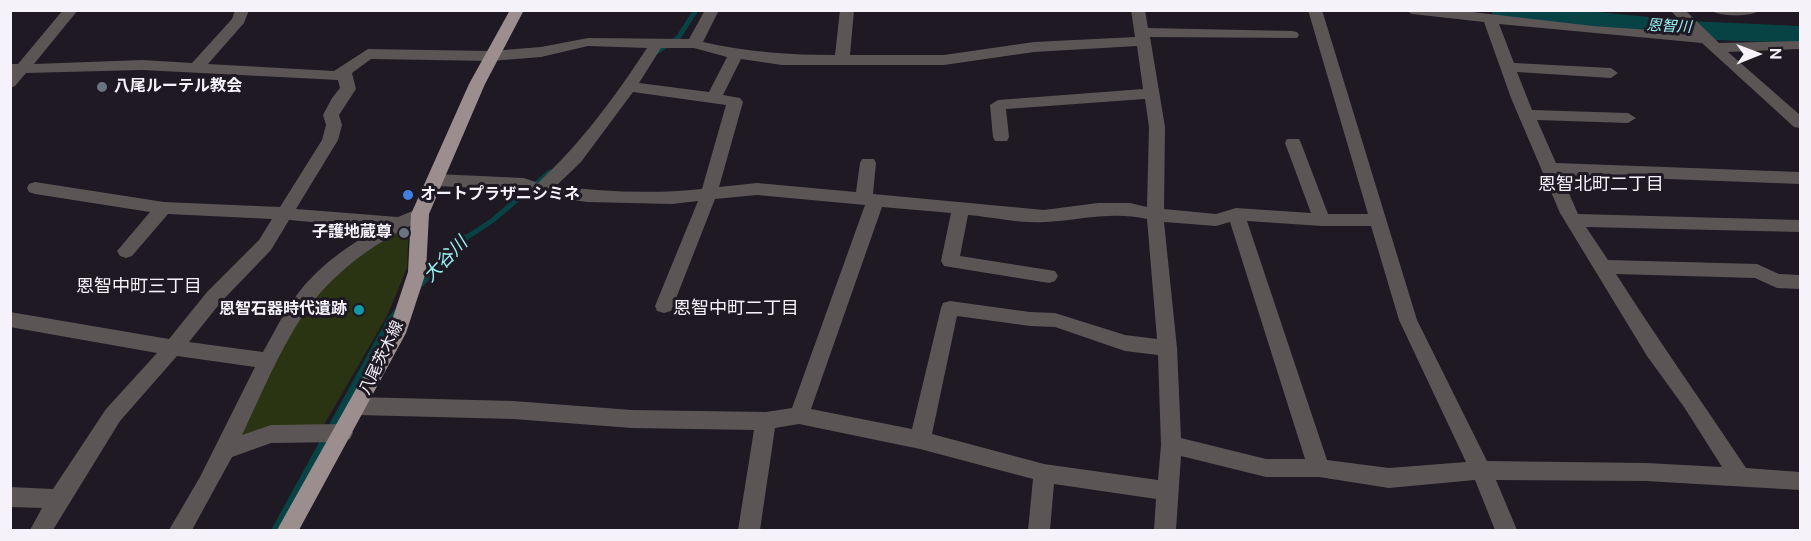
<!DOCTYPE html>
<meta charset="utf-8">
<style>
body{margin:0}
#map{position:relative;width:1811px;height:541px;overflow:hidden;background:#1e1923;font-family:"DM Sans",sans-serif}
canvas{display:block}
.frame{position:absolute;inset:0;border:12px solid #f5f2f9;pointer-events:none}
.north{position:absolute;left:1727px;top:24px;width:60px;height:60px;-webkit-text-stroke:4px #1e1923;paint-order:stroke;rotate:89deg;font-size:16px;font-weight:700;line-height:24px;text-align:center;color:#f5f2f9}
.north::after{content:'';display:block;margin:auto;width:21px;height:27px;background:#f5f2f9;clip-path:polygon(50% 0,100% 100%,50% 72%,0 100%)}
</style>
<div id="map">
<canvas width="1811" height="541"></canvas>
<div class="frame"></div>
<div class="north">N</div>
</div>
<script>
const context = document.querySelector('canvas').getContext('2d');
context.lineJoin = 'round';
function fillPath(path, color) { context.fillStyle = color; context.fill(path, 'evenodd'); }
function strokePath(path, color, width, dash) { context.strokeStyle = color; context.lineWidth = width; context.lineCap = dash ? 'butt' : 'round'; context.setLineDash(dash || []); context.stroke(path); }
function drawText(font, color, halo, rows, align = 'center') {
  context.font = font + ' "DM Sans","Noto Sans JP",sans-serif'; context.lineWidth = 6; context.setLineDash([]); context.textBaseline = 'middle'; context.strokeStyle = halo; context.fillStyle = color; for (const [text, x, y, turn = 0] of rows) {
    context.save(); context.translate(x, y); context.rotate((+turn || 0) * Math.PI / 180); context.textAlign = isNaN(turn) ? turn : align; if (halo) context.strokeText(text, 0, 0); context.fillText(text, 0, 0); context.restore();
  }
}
const green = new Path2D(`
 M409,222L407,268L387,316L321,430L237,439C260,392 285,327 320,289C346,262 377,242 409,222Z`);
const streamFar1 = new Path2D(`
 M655,53L678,38L696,10
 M463,240L493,220L550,172`);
const stream = new Path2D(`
 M419,285L465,238
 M275,530L390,321L398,311`);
const river = new Path2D(`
 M1490,10H1577L1689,21L1800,26V42C1701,43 1601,30 1503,18L1494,16Z`);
const street = new Path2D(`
 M63,10H78L34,64L142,60L192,63L232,19L235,10H249L244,23L208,64L334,71L368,49L491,51L541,47L588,38L689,39L705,10H719L703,42C747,52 789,55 835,55L840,10H854L850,55H944L1034,42L1135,37L1131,10H1145L1148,28L1292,31L1297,32L1299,35L1297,38L1150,37L1165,127L1164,209L1216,214L1236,208L1311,213L1285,143L1287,139H1299L1301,143L1328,214H1368L1308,10H1322L1417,320L1487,461L1646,463L1722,467L1684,407L1647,356L1560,213L1511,98L1484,22L1412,14L1405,10H1455L1593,26L1692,33L1670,10H1685L1719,43L1800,41V49L1728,52L1800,115V128L1794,127L1702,43L1499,24L1514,63L1611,68L1618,73L1611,78L1517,72L1532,110L1628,113L1636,118L1628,123L1537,120L1556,163L1800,172V184L1561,175L1578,214L1800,220V232L1586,227L1608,260L1757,264L1779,274L1800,275V289L1777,288L1755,278L1616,274C1658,340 1703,403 1746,468L1800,472V490L1646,481L1496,480L1517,530H1495L1475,480L1389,488L1319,477H1266L1181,456L1176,530H1154L1156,499L1054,484L1050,530H1028L1033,479L920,449L799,424L775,428L760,530H738L754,430L632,428L513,419L358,415L351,412L348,406L351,400L358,397L513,401L632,410L766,412L792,408L865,205L757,195L715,199L673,306L671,311L664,313L657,311L655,306L698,201L672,204L587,202L541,196L523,190L436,186L430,184L428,180L430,176L436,174L524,178L538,183C583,141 614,98 647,48L588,46L541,57L491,61L371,59L352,73L356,89L339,115L342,125L338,140L296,209L398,217L420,208L426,210L429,214L426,218C385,237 345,263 316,298C287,332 262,393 242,435L271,425L343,424L350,427L353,433L350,439L343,442L271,443L232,457L192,530H169L200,477L255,367L177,356L120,421L53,530H30L42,508L10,507V487L53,489L106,409L157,353L10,327V312L169,339L207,292L259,240L272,219L168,214L132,256L126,258L120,256L117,251L150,212L35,194L29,192L27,188L29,184L35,182L164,202L280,207L322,140L326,125L323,115L332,98L340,88L338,80L142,70L26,73L15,86L10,88V64H18ZM1137,46L1143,89L998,100L990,105L993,137L995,141H1007L1009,137L1006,109L1145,99L1149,127L1147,207L1130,203H1098L1044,210L873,194L876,163L874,159H862L860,163L856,192L757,183L719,187L743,102L740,98L723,95L741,59L782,65H944L1034,52ZM661,48H694L727,57L709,92L639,83ZM633,92L726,105L702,189C654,194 604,192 556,186L581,162ZM882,207L951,213L941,261L944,266L1049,283L1055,281L1058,276L1055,271L960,256L968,215C993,217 1021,224 1046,222C1081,220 1112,211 1147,219L1157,339L1125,335L1055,313L1030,312L950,301L943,303L941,308L912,429L811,409ZM289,220L378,228C348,246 317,267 296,296C283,313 274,333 263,352L189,342L221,302L271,250ZM1247,221L1322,226H1371L1399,320L1466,462L1389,468L1327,460ZM1164,222L1216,226L1230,222L1305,459H1266L1181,438L1177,348ZM957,316L1030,326L1055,327L1125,351L1158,355L1161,445L1158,480L1044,464L932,434Z
 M1710,10H1761C1752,17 1719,17 1710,10Z`);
const primary = new Path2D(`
 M510,10H524L485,84L429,214L426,272L406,333L299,530H277L388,332L408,272L411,214L469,84Z`);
const markers = [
 [102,87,6,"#6b7280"],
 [408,195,6,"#3f7fe0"],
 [404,233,6,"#6b7280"],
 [359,310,6,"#0f9aa8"]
];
const farWaternames = [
 ["恩智川",1669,27,3]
];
const poiNames = [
 ["八尾ルーテル教会",114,87],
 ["オートプラザニシミネ",420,195],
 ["子護地蔵尊",392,233,"right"],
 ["恩智石器時代遺跡",347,310,"right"]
];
const streetNames = [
 ["八尾茨木線",382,358,-64]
];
const neighbourhoodNames = [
 ["恩智北町二丁目",1601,185],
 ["恩智中町三丁目",139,287],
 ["恩智中町二丁目",736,309]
];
const waterNames = [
 ["大谷川",446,260,-46]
];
fillPath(green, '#2a3412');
strokePath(streamFar1, '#074345', 5);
strokePath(stream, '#074345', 7);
fillPath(river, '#074345');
fillPath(street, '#5b5555');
fillPath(primary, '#9c8e8f');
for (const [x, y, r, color] of markers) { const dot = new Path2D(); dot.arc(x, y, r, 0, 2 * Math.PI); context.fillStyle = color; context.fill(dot); strokePath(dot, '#1e1923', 2); }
drawText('italic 15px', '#99f3f6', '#1e1923', farWaternames);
drawText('bold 16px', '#f5f2f9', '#1e1923', poiNames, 'left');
drawText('16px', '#f5f2f9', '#1e1923', streetNames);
drawText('18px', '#f5f2f9', '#1e1923', neighbourhoodNames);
drawText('italic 18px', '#99f3f6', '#1e1923', waterNames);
</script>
